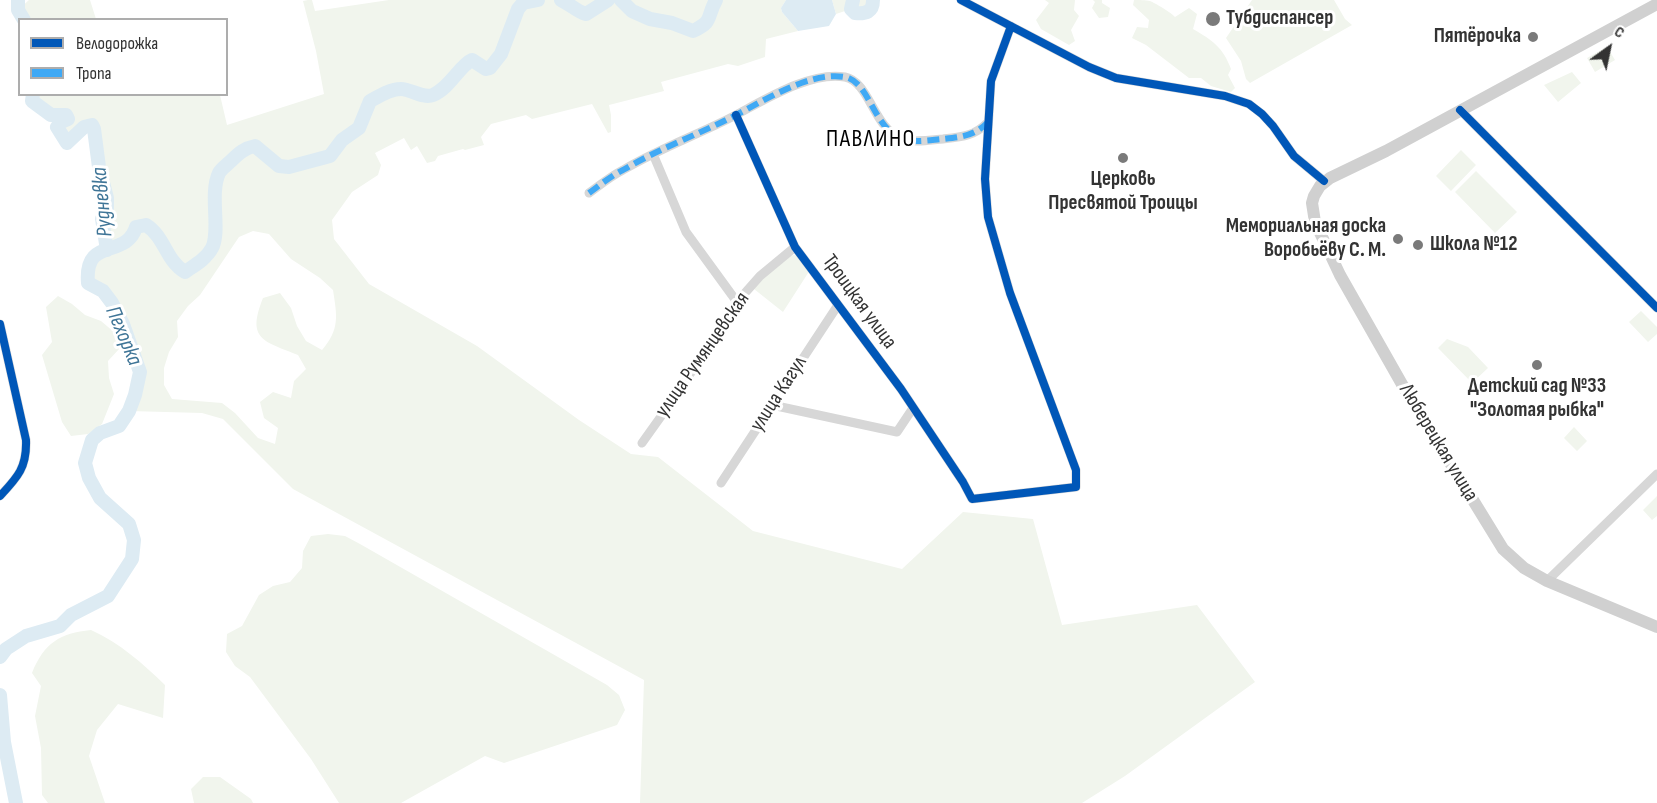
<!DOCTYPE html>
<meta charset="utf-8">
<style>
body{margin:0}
#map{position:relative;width:1657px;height:803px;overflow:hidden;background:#fff;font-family:"Sofia Sans Condensed",sans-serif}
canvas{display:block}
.legend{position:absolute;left:18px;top:18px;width:210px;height:78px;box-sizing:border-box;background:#fff;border:2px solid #adadad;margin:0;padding:8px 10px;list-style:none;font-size:18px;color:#333}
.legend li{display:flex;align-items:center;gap:12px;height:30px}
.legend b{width:30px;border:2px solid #adadad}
.north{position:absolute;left:1579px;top:18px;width:60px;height:60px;-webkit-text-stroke:4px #fff;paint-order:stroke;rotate:33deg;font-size:16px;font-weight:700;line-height:24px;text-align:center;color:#333}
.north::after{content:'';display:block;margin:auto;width:21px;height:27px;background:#333;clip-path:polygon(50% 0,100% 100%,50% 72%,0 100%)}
</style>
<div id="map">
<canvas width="1657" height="803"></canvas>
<ul class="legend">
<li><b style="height:8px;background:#0057b8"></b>Велодорожка</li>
<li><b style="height:8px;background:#3fa9f5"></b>Тропа</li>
</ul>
<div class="north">С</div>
</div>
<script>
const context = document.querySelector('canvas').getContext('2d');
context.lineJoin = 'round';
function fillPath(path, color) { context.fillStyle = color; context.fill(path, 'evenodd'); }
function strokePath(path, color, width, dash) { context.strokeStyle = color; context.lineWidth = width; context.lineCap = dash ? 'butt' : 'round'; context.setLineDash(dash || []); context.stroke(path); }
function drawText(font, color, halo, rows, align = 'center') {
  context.font = font + ' "Sofia Sans Condensed",sans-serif'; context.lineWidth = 6; context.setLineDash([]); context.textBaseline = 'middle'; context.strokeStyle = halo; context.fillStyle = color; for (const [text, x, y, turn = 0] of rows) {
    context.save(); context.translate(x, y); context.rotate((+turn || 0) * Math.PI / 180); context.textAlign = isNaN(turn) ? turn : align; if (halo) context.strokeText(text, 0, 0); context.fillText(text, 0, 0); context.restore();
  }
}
const green = new Path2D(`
 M29,0H90L96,19H24L18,10Z
 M308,0H312L315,11L389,0H786L781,8L782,12L798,31L766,39L765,57L738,66L728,64L661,82L664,91L609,105L611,115V132L608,133L592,104L532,119L526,115L491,124L481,137L484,145L465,150L463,149L438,156L435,161L427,163L417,146L411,150L404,138L375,153L381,165L378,175L352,192L332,220L334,239L369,284L477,346L579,420L631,454L658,457L753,531L902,569L963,512L1033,519L1062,625L1197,605L1255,682L1125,776L1082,803H640L644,680L293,489L223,419L202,413L129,411C134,399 139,386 139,374C140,359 115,303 104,292C100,288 93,285 88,282C87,265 90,256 107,249L102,219L107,209V198L99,167L94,129L92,125L84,127L67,143L57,127L61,122L67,119L66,115H51L32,101L33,94L220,95L227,125L324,94L316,51L303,1ZM253,231L269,234L291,259L320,278L333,290C337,316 340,329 322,350L306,341L297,326L291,308L280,293L263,298C246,340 264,341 298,355L306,369L294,381L291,398L273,392L260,402L264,418L278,428L275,444L258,438L235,413L222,403L172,399L164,385V368L169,352L178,337L177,321L188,306L200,295L239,237Z
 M832,0H870L869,6L864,10L851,9L836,14Z
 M1045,0H1075L1074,10L1079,16L1071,30L1075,41L1069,45L1041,29L1036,20L1049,3Z
 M1093,0H1102V3L1110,8L1108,17L1099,18L1092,8L1095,2Z
 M1134,0C1139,0 1146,0 1150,1C1155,3 1172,13 1175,17L1189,8L1197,14L1193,29C1212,40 1223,47 1231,69L1228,75L1235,88L1231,92L1211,86L1201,78H1189L1146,45L1132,38L1137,27L1148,28L1149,20L1133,5Z
 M1252,0H1334L1345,19L1352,25L1250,83L1246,79L1241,61L1226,38Z
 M1607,47L1615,60L1595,72L1587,58Z
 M1572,72L1581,83L1558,102L1544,85Z
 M1461,150L1476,165L1451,191L1436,176Z
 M1476,171L1517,212L1495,233L1455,192Z
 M794,255L800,257L810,270L783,312L754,289L762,278L789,256Z
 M58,296L72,304L85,315L101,321L114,332L120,348L108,361L109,378L114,394L102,424L88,434L71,436L62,422L42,355L52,342L46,307Z
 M1641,311L1657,327V334L1648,342L1629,322Z
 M1447,339L1468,347L1488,368L1472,383L1438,348Z
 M1574,427L1587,441L1577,451L1564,438Z
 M1657,496V516L1652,520L1643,510Z
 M328,534L345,536L360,544L607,685L619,695L625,710L617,725L504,763L485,756L401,803H339L311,759L250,677L235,666L226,652L227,634L242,626L259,595L273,586L290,582L302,568L303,551L311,536Z
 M91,630C120,643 142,663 165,685L163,718L118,704L97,730L89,756L105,803H48L42,795L41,748L35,716L41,686L32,673C44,643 60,633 91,630Z
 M203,777H220L251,799L253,803H194L191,789Z`);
const water = new Path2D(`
 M786,0H832L836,14L829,26L798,31L782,12L781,8Z`);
const river = new Path2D(`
 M18,0V10L24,20
 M561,0C570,4 576,11 586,14L608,0
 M621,0L632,11L650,19L672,23L693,31C714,21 706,18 716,0
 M853,0L851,9L855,13C866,14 873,12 873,0
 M33,94L32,101L51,115H66L68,119L61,122L57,127L67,143L84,127L92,125L94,129L99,167L107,198V209L102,219L107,250
 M0,657L6,649L26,636L60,626L71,615L108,596L132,559L134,540L129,524L100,498L89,478L85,463L92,440L100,433L119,426L129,411L135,395L140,372L123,324L112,303L103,291L88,283C84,235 126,260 136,227L146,225C165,237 166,261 185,272C195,265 206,259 212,248C221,231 209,194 219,173C221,169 228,164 232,160C239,153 245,148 255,146L279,166L289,167L330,156L342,140L359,128L370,101C379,96 390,89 401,89C411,89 423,99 433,95C450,88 460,65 472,60L486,69L490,68L501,54L518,9L523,3L538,0
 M0,695L4,742L16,803`);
const minor = new Path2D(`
 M961,0L1089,67L1116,78L1225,96L1249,104L1262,114L1273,126L1294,156L1324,181
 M1460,110L1657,308
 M736,115L795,247L901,389L963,482L972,499L1076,487V470L1010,293L988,217L985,179L991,81L1011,26
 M653,154L686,232L737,302
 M589,193C600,185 611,176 623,170C655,151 689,138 722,122C754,107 807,70 845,77C870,82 873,128 902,139C915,143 930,140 943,139C962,137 975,136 988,122
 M0,324L26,440C27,467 18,477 0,496
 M772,405L897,432L913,408
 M642,443L677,394L737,302L760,276L795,247
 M721,483L838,305
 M1547,581L1657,474`);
const secondary = new Path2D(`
 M1657,4L1386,151L1330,178L1320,186L1314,196L1312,203L1315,222L1340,275L1403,386L1503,549L1524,568L1547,581L1657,627`);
const quiet = new Path2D(`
 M589,193C600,185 611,176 623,170C655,151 689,138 722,122C755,107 807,70 845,77C870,82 873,128 902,139C915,143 930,140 943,139C961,137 975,136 988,122`);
const cycleway = new Path2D(`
 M961,0L1089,67L1116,78L1225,96L1249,104L1262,114L1273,126L1294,156L1324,181
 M1460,110L1657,308
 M736,115L795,247L901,389L963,482L972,499L1076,487V470L1010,293L988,217L985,179L991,81L1011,26
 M0,324L26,440C27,467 18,477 0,496`);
const markers = [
 [1213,19,8,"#7a7a7a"],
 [1533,37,6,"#7a7a7a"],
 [1123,158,6,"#7a7a7a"],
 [1398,239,6,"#7a7a7a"],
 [1418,245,6,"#7a7a7a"],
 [1537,365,6,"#7a7a7a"]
];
const poiNames = [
 ["Тубдиспансер",1226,19],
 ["Пятёрочка",1521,37,"right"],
 ["Церковь",1123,180,"center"],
 ["Пресвятой Троицы",1123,204,"center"],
 ["Мемориальная доска",1386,227,"right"],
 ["Воробьёву С. М.",1386,251,"right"],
 ["Школа №12",1430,245],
 ["Детский сад №33",1537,387,"center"],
 ["\"Золотая рыбка\"",1537,411,"center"]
];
const streetNames = [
 ["Троицкая улица",859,302,54],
 ["улица Румянцевская",703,355,-55],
 ["улица Кагул",779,394,-57],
 ["Люберецкая улица",1438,443,59]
];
const waterNames = [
 ["Рудневка",103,202,-95],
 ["Пехорка",123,336,67]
];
const quarterNames = [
 ["ПАВЛИНО",871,140]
];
fillPath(green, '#f1f5ed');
fillPath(water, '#ddebf3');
strokePath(river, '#ddebf3', 14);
strokePath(minor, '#d7d7d7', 9);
strokePath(secondary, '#d0d0d0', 12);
strokePath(quiet, '#3fa9f5', 6, [12, 6]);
strokePath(cycleway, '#0057b8', 8);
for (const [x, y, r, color] of markers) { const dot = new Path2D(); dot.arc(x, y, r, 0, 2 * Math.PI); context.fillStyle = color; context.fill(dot); strokePath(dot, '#fff', 2); }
drawText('bold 21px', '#333', '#fff', poiNames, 'left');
drawText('21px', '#333', '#fff', streetNames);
drawText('italic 22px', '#3f7597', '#fff', waterNames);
context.letterSpacing = '1.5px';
drawText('24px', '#000', '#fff', quarterNames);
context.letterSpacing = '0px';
</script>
